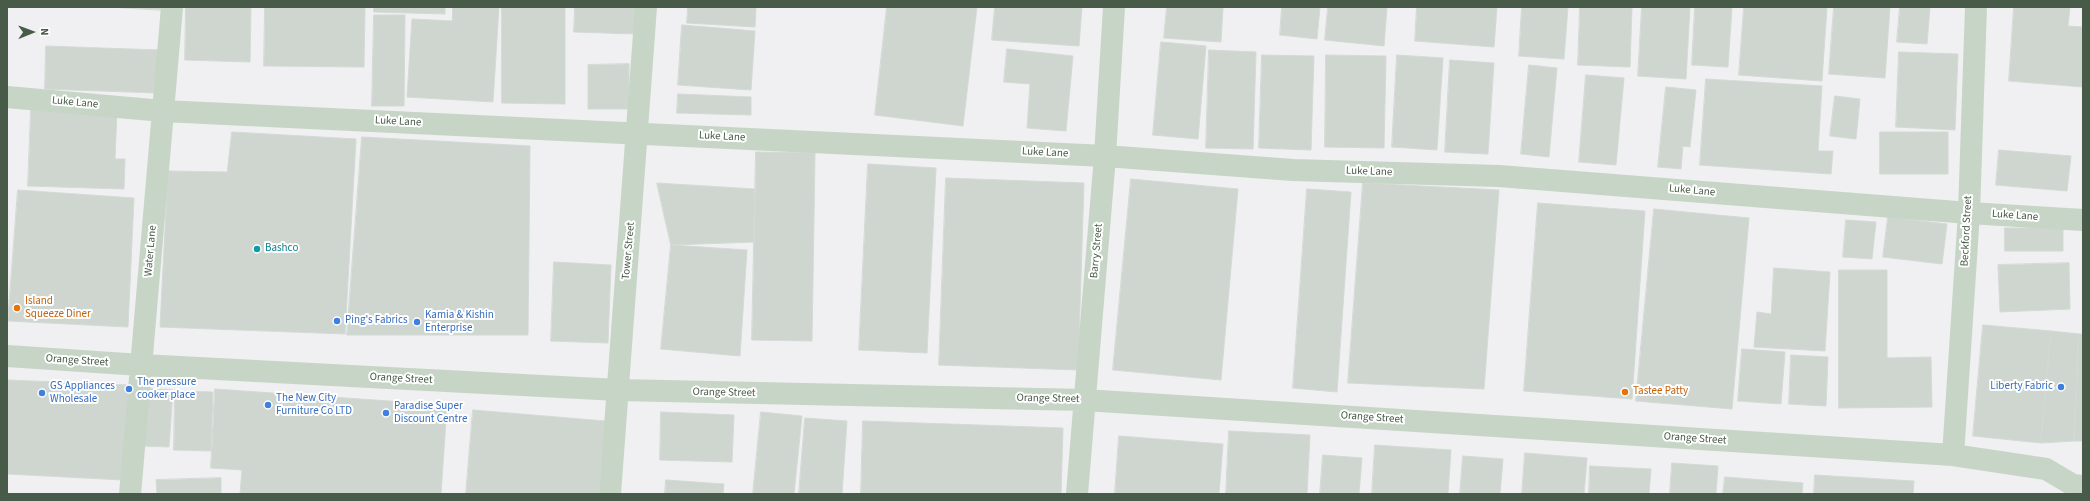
<!DOCTYPE html>
<style>
body{margin:0}
#map{position:relative;width:2090px;height:501px;overflow:hidden;background:#f0eff1;font-family:"Source Sans 3",sans-serif}
canvas{display:block}
.frame{position:absolute;inset:0;border:8px solid #485b48;pointer-events:none}
.north{position:absolute;left:12px;top:12px;width:40px;height:40px;-webkit-text-stroke:3px #fff;paint-order:stroke;rotate:89deg;font-size:11px;font-weight:700;line-height:16px;text-align:center;color:#485b48}
.north::after{content:'';display:block;margin:auto;width:14px;height:18px;background:#485b48;clip-path:polygon(50% 0,100% 100%,50% 72%,0 100%)}
</style>
<div id="map">
<canvas width="2090" height="501"></canvas>
<div class="frame"></div>
<div class="north">N</div>
</div>
<script>
const context = document.querySelector('canvas').getContext('2d');
context.lineJoin = 'round';
function fillPath(path, color) { context.fillStyle = color; context.fill(path, 'evenodd'); }
function strokePath(path, color, width, dash) { context.strokeStyle = color; context.lineWidth = width; context.lineCap = dash ? 'butt' : 'round'; context.setLineDash(dash || []); context.stroke(path); }
function drawText(font, color, halo, rows, align = 'center') {
  context.font = font + ' "Source Sans 3",sans-serif'; context.lineWidth = 4; context.setLineDash([]); context.textBaseline = 'middle'; context.strokeStyle = halo; context.fillStyle = color; for (const [text, x, y, turn = 0] of rows) {
    context.save(); context.translate(x, y); context.rotate((+turn || 0) * Math.PI / 180); context.textAlign = isNaN(turn) ? turn : align; if (halo) context.strokeText(text, 0, 0); context.fillText(text, 0, 0); context.restore();
  }
}
const building = new Path2D(`
 M109,7H164V10Z
 M186,7H251L250,62L185,60Z
 M265,7H365L364,67L264,66Z
 M374,7H445V14L374,12Z
 M453,7H499L493,102L407,97L412,19L452,21Z
 M502,7H565V104L502,103Z
 M575,7H637L636,34L574,32Z
 M688,7H756L755,27L687,23Z
 M887,7H977L963,126L875,115Z
 M995,7H1082L1079,46L992,40Z
 M1167,7H1223L1221,42L1164,38Z
 M1282,7H1320L1317,39L1280,35Z
 M1328,7H1387L1384,46L1325,40Z
 M1417,7H1497L1494,47L1415,41Z
 M1522,7H1568L1564,59L1519,56Z
 M1580,7H1632L1630,67L1578,65Z
 M1642,7H1690L1686,79L1638,76Z
 M1695,7H1732L1728,67L1692,65Z
 M1744,7H1827L1822,81L1739,75Z
 M1834,7H1890L1885,78L1829,74Z
 M1900,7H1930L1927,44L1897,42Z
 M2014,7H2070L2068,26L2083,27V87L2009,81Z
 M374,15H405L404,106H372Z
 M682,25L755,31L751,90L678,85Z
 M1161,42L1206,46L1198,139L1153,135Z
 M46,46L159,50L157,93L45,89Z
 M1007,49L1073,56L1066,131L1027,128L1030,84L1004,82Z
 M1209,50L1256,52L1253,149L1206,148Z
 M1899,52L1958,54L1955,130L1896,127Z
 M1262,55L1314,56L1311,150L1259,148Z
 M1326,55L1386,56L1384,148L1325,147Z
 M1397,55L1443,58L1437,150L1392,147Z
 M1450,60L1494,63L1488,154L1445,152Z
 M629,64V109H588V65Z
 M1529,65L1557,68L1549,157L1521,154Z
 M1586,75L1624,78L1616,165L1579,162Z
 M1706,79L1822,86L1818,151H1833L1831,174L1700,165Z
 M1666,87L1696,90L1690,147L1683,146L1681,169L1658,167Z
 M678,94L751,97V115L677,113Z
 M1835,96L1860,99L1856,139L1830,136Z
 M31,110L117,112L115,159H125L124,189L28,186Z
 M232,132L356,139L345,334L160,327L168,171L227,172Z
 M1880,132H1948V174H1880Z
 M362,137L530,146L528,335H347Z
 M1999,150L2071,156L2067,191L1996,185Z
 M756,152L815,153L812,341L752,340Z
 M868,164L936,168L927,353L859,350Z
 M946,178L1084,183L1078,370L939,365Z
 M1131,179L1238,189L1221,380L1113,370Z
 M657,183L755,189L754,242L671,245Z
 M1363,183L1499,190L1484,389L1348,383Z
 M1307,189L1351,192L1337,392L1293,388Z
 M18,190L134,198L128,327L8,321Z
 M1538,203L1645,211L1632,399L1524,391Z
 M1654,209L1749,218L1732,409L1636,401Z
 M1888,217L1947,224L1942,264L1883,257Z
 M1846,220L1876,222L1872,259L1843,257Z
 M2005,228H2063V251H2005Z
 M671,245L747,250L740,356L661,349Z
 M554,262L611,265L608,343L551,341Z
 M2069,263L2070,309L2000,312L1998,265Z
 M1774,268L1830,272L1825,351L1754,347L1757,312L1771,314Z
 M1839,270H1887V358L1931,357L1932,407L1839,408Z
 M1983,325L2051,331L2041,443L1973,436Z
 M2051,331L2079,334L2074,441L2041,443Z
 M2079,334H2083V441H2074Z
 M1742,349L1785,352L1781,404L1738,401Z
 M1791,355L1828,357L1826,406L1789,404Z
 M7,380L130,385L123,480L7,474Z
 M146,388L173,390L169,447L143,446Z
 M215,389L447,405L441,494H240L242,470L211,468Z
 M175,391L213,392L211,451L174,450Z
 M473,410L605,421L599,494H466Z
 M661,412L734,415L732,462L660,460Z
 M761,412L802,416L794,494H753Z
 M805,418L847,421L842,494H799Z
 M863,421L1063,428L1061,494H861Z
 M1229,431L1310,435L1307,494H1226Z
 M1119,436L1223,444L1219,494H1115Z
 M1375,445L1451,450L1448,494H1372Z
 M1525,453L1587,458L1584,494H1522Z
 M1323,455L1362,458L1359,494H1320Z
 M1463,456L1503,459L1500,494H1460Z
 M1672,463L1718,466L1716,494H1670Z
 M1590,466L1651,469L1649,494H1589Z
 M1815,475L1914,481L1913,494H1814Z
 M1725,477L1803,483L1802,494H1723Z
 M221,478V494H157L156,480Z
 M666,480L724,484L723,494H665Z`);
const minor = new Path2D(`
 M7,97L163,111L1105,156L1293,170L1499,176L1969,213L2083,220
 M7,356L141,365L618,390L1084,400L1953,455L2046,469L2073,485L2083,486
 M1953,455L1969,213L1976,7
 M130,494L172,7
 M610,494L646,7
 M1077,494L1105,156L1114,7`);
const markers = [
 [257,249,4,"#0f9aa8"],
 [17,308,4,"#e8710a"],
 [337,321,4,"#3f7fe0"],
 [417,322,4,"#3f7fe0"],
 [2061,387,4,"#3f7fe0"],
 [129,389,4,"#3f7fe0"],
 [1625,392,4,"#e8710a"],
 [42,393,4,"#3f7fe0"],
 [268,405,4,"#3f7fe0"],
 [386,413,4,"#3f7fe0"]
];
const streetNames = [
 ["Luke Lane",75,103,5],
 ["Luke Lane",398,122,3],
 ["Luke Lane",722,137,3],
 ["Luke Lane",1045,153,3],
 ["Luke Lane",1369,172,2],
 ["Luke Lane",1692,191,5],
 ["Luke Lane",2015,216,4],
 ["Beckford Street",1967,231,-87],
 ["Water Lane",151,251,-85],
 ["Tower Street",629,251,-85],
 ["Barry Street",1097,251,-85],
 ["Orange Street",77,361,4],
 ["Orange Street",401,379,3],
 ["Orange Street",724,393,1],
 ["Orange Street",1048,399,1],
 ["Orange Street",1372,418,4],
 ["Orange Street",1695,439,4]
];
const cultureNames = [
 ["Bashco",265,249]
];
const foodNames = [
 ["Island",25,302],
 ["Squeeze Diner",25,315],
 ["Tastee Patty",1633,392]
];
const shopNames = [
 ["Kamia & Kishin",425,316],
 ["Enterprise",425,329],
 ["Ping's Fabrics",345,321],
 ["The pressure",137,383],
 ["cooker place",137,396],
 ["GS Appliances",50,387],
 ["Wholesale",50,400],
 ["Liberty Fabric",2053,387,"right"],
 ["The New City",276,399],
 ["Furniture Co LTD",276,412],
 ["Paradise Super",394,407],
 ["Discount Centre",394,420]
];
fillPath(building, '#ced6cf');
strokePath(building, '#d3dad5', 1);
strokePath(minor, '#c6d5c6', 22);
for (const [x, y, r, color] of markers) { const dot = new Path2D(); dot.arc(x, y, r, 0, 2 * Math.PI); context.fillStyle = color; context.fill(dot); strokePath(dot, '#fff', 1.5); }
drawText('11px', '#485b48', '#fff', streetNames);
drawText('11px', '#0d838f', '#fff', cultureNames, 'left');
drawText('11px', '#c56008', '#fff', foodNames, 'left');
drawText('11px', '#366cbe', '#fff', shopNames, 'left');
</script>
